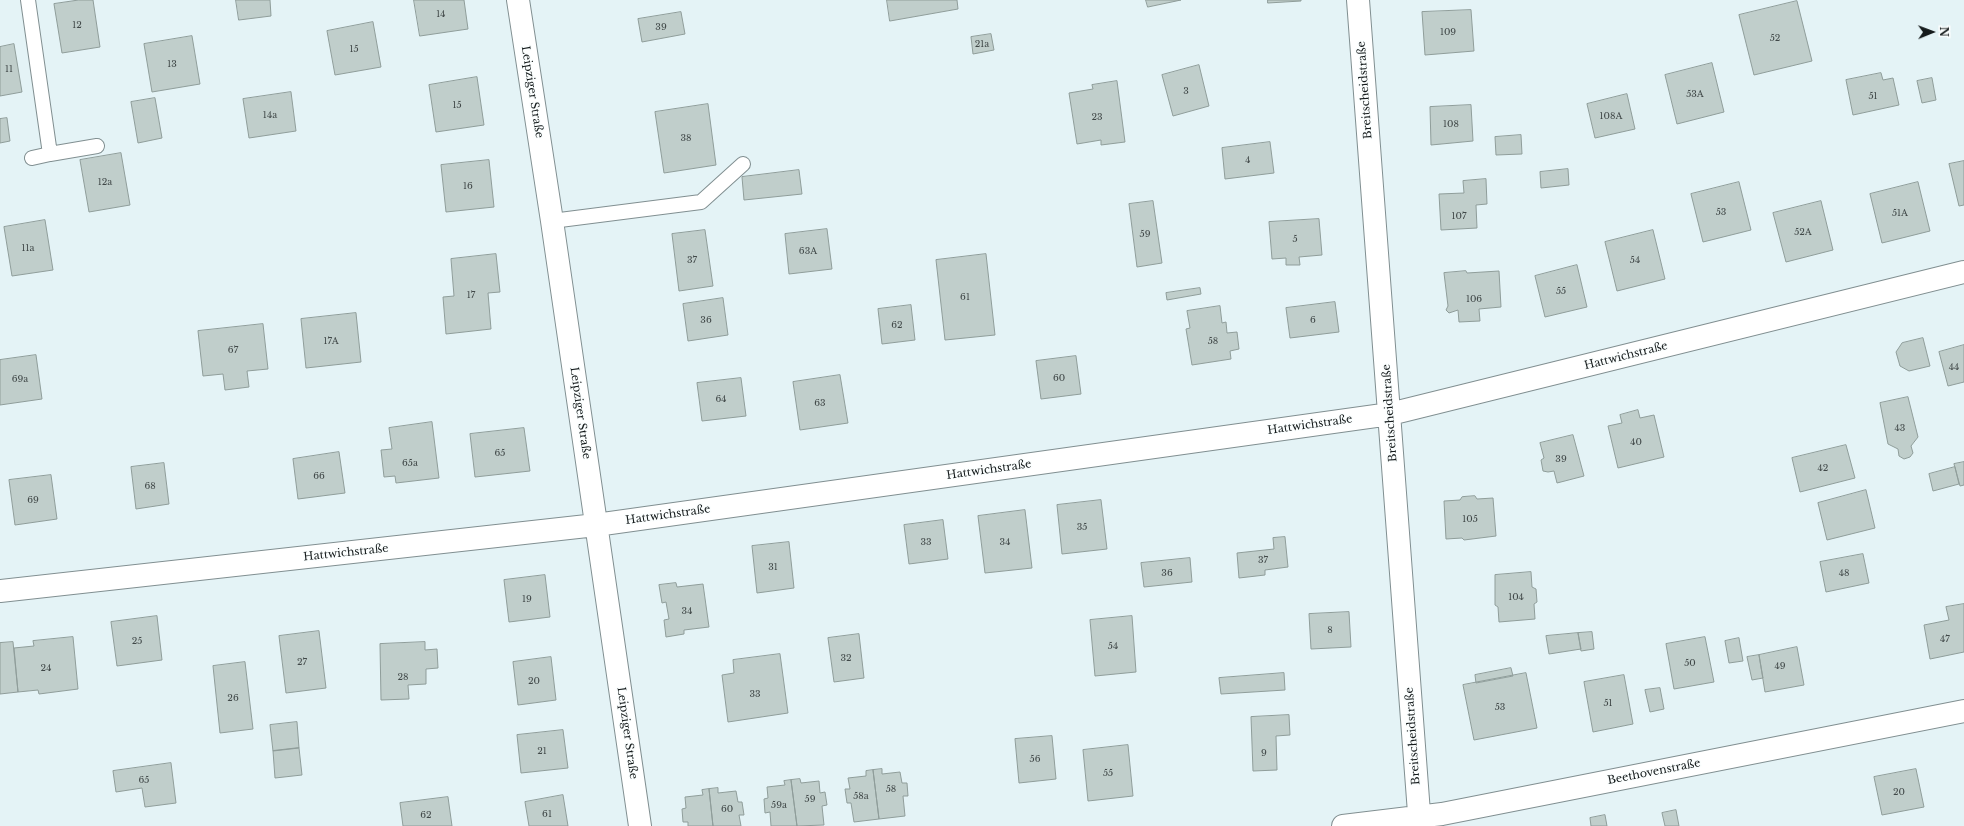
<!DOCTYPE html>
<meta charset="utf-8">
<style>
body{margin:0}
#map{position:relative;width:1964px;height:826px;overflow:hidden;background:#e4f3f6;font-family:"Libre Baskerville",serif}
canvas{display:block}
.north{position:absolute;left:1912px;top:12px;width:40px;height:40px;-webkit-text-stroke:3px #fbfefe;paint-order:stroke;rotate:89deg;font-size:11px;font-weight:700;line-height:16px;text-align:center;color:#151b1c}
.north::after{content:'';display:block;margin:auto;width:14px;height:18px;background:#151b1c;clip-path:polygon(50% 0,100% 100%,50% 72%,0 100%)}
</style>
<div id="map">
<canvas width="1964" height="826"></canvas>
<div class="north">N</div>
</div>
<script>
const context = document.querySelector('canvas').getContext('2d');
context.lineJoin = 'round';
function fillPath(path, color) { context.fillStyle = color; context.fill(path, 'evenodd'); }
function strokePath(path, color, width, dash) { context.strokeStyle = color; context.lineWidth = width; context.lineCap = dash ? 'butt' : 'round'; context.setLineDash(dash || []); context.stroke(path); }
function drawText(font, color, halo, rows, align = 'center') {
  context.font = font + ' "Libre Baskerville",serif'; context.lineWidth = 3; context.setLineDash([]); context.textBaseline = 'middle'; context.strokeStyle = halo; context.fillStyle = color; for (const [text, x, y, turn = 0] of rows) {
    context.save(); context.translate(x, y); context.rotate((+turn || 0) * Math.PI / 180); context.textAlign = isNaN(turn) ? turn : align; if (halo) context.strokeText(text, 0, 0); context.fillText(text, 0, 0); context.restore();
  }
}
const building = new Path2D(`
 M79,0H93L100,47L62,53L54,4Z
 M236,0H270L271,16L239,20Z
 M414,0H464L468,29L420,36Z
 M887,0H957L958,9L890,21Z
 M1146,0H1181L1148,7Z
 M1268,0H1301V1L1268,3Z
 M1797,1L1812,61L1754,75L1739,15Z
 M1471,10L1474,51L1425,55L1422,12Z
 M681,12L685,34L642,42L638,19Z
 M373,22L381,67L335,75L327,31Z
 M991,34L994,50L973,54L971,37Z
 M192,36L200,84L152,92L144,44Z
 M14,44L22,92L0,96V47Z
 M1712,63L1724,112L1677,124L1665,75Z
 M1199,65L1209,106L1173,116L1162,75Z
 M1881,73L1883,80L1893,78L1899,105L1853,115L1846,80Z
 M477,77L484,125L436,132L429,85Z
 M1932,78L1936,100L1922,103L1917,81Z
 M1117,81L1125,142L1101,145V140L1077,144L1069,93L1093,89L1092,85Z
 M291,92L296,131L249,138L243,99Z
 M1627,94L1635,129L1595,138L1587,104Z
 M155,98L162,138L138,143L131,102Z
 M708,104L716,165L664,173L655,112Z
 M1471,105L1473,141L1431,145L1430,107Z
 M7,118L10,141L0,143V119Z
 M1521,135L1522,154L1496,155L1495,137Z
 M1270,142L1274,173L1225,179L1222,148Z
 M121,153L130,205L89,212L80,160Z
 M489,160L494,207L446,212L441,165Z
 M1964,161V205L1959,206L1949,164Z
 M1568,169L1569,185L1541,188L1540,172Z
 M799,170L802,194L744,200L742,177Z
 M1486,179L1487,204L1476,205L1477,228L1441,230L1439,194L1464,193L1463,181Z
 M1739,182L1751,230L1703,242L1691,194Z
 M1918,182L1930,231L1882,243L1870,194Z
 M1153,201L1162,263L1137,267L1129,204Z
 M1821,201L1833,250L1786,262L1773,213Z
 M1319,219L1322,255L1299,257L1300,265H1286V258L1272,259L1269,222Z
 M45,220L53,270L12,276L4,227Z
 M827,229L832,269L789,274L785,234Z
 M705,230L713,286L679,291L672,234Z
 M1653,230L1665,279L1617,291L1605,242Z
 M496,254L500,292L488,293L491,329L446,334L443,297L454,296L451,259Z
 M986,254L995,335L945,340L936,260Z
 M1577,265L1587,307L1545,317L1535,276Z
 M1466,271L1467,273L1499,271L1501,307L1479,309L1480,321L1459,322L1458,310L1449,313L1446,310L1448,306L1444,273Z
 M1200,288L1201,294L1167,300L1166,293Z
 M723,298L728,335L688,341L683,304Z
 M1335,302L1339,332L1290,338L1286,308Z
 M911,305L915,340L882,344L878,309Z
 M1220,306L1222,323L1226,322L1227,333L1237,332L1239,349L1230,351L1231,359L1192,365L1186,329L1190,328L1187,311Z
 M356,313L361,362L306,368L301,319Z
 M263,324L268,369L247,371L249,387L225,390L223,374L203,376L198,331Z
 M1923,338L1930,366L1909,371L1900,366L1896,352L1902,343Z
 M1964,345V382L1948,386L1939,352Z
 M36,355L42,399L0,405V360Z
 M1076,356L1081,394L1041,399L1036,361Z
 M840,375L848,423L800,430L793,382Z
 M741,378L746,416L702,421L697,383Z
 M1908,397L1918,437L1911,446L1913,453L1910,457L1904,459L1899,456L1898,449L1888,444L1880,403Z
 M1638,410L1640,418L1654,415L1664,457L1618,468L1608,426L1622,423L1620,415Z
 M432,422L439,478L396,483L395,476L384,477L381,450L392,449L389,428Z
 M524,428L530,471L475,477L470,434Z
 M1573,435L1584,476L1557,483L1554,471L1548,472L1543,471L1541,460L1544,458L1540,443Z
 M1846,445L1855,478L1800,492L1792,458Z
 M339,452L345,493L298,499L293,459Z
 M1964,462V485L1960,486L1954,464Z
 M164,463L169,504L136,509L131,467Z
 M1955,467L1959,484L1933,491L1929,474Z
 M51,475L57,519L15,525L9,480Z
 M1866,490L1875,528L1827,540L1818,503Z
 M1475,496L1477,499L1493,498L1496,536L1464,540L1462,538L1446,539L1444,501L1460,500L1462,497Z
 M1101,500L1107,549L1062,554L1057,505Z
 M1025,510L1032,568L985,573L978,516Z
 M943,520L948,559L909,564L904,525Z
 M1285,537L1288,567L1265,570V575L1239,578L1237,553L1274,549L1273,538Z
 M789,542L794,588L757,593L752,546Z
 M1863,554L1869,583L1826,592L1820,562Z
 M1190,558L1192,582L1144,587L1141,563Z
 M1531,572L1532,587L1536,589L1537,602L1534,604L1535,619L1499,622L1498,607L1495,605V575Z
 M545,575L550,617L509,622L504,580Z
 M676,583L677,587L703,584L709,627L684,630V634L666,637L664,620L669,619L666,602L662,603L659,585Z
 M1964,604V652L1930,659L1924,625L1949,620L1946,607Z
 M1349,612L1351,647L1311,649L1309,614Z
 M157,616L162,660L117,666L111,622Z
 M1132,616L1136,672L1095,676L1090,620Z
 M319,631L326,688L286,693L279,636Z
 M1592,632L1594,649L1581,651L1578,633Z
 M1578,633L1581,649L1549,654L1546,636Z
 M859,634L864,678L834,682L828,638Z
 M73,637L78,689L39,694L38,690L18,692L14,648L34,646L33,641Z
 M1705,637L1714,682L1674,689L1666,644Z
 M1739,638L1743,661L1729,663L1725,641Z
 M13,642L18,692L0,694V643Z
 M425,642V650L437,649L438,668L426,669V684L408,685L409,699L381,700L380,644Z
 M1797,647L1804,685L1765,692L1759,655Z
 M780,654L788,713L728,722L722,675L734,673L733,660Z
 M1759,655L1763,678L1752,680L1747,657Z
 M551,657L556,700L518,705L513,662Z
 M245,662L253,729L220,733L213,666Z
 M1511,668L1513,676L1476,683L1475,675Z
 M1284,673L1285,690L1221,694L1219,678Z
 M1526,673L1537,728L1474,740L1463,685Z
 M1624,675L1633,724L1593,732L1584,682Z
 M1660,688L1664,709L1650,712L1645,690Z
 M1289,715L1290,735L1276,736L1277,770L1253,771L1251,717Z
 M297,722L299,748L273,751L270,725Z
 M563,730L568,768L521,773L517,735Z
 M1052,736L1056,779L1019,783L1015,739Z
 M1128,745L1133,796L1088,801L1083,750Z
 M299,748L302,775L275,778L273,751Z
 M171,763L176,803L145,807L142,788L116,792L113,771Z
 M882,769V774L900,772L902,783H907L908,796H903L905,816L879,819L873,770Z
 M1916,769L1924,807L1882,815L1874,777Z
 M873,770L879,819L854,822L851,803H847L845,789H850L848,778L866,776V771Z
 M800,779L801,783L819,781L820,793L825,792L827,805L822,806L824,825L797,826L791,780Z
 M791,780L797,826H771L770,812L765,813L764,799L768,798L767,787L785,785L784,781Z
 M718,788V793L736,791L738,802H742L744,815H739L741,826H713L709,789Z
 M709,789L713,826H688V822H683L682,809L686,808L685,797L703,795L702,790Z
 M563,795L568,826H529L525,802Z
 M448,797L452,826H403L400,803Z
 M1676,810L1679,826H1665L1662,813Z
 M1605,815L1607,826H1591L1590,818Z`);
const lane = new Path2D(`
 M28,0L50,154L97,146
 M32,158L50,154
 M552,221L701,202L743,164`);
const street = new Path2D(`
 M518,0L552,221L640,826
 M1358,0L1420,826
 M0,591L596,525L1390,414L1964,272
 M1343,826L1442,814L1964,711`);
const numberNames = [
 ["14",441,14],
 ["12",77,25],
 ["39",661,27],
 ["109",1448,32],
 ["52",1775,38],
 ["21a",982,44],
 ["15",354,49],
 ["13",172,64],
 ["11",9,69],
 ["3",1186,91],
 ["53A",1695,94],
 ["51",1873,96],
 ["15",457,105],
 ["14a",270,115],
 ["108A",1611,116],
 ["23",1097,117],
 ["108",1451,124],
 ["38",686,138],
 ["4",1248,160],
 ["12a",105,182],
 ["16",468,186],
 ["53",1721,212],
 ["51A",1900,213],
 ["107",1459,216],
 ["52A",1803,232],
 ["59",1145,234],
 ["5",1295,239],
 ["11a",28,248],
 ["63A",808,251],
 ["37",692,260],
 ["54",1635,260],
 ["55",1561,291],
 ["17",471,295],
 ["61",965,297],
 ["106",1474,299],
 ["36",706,320],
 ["6",1313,320],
 ["62",897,325],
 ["17A",331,341],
 ["58",1213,341],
 ["67",233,350],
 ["44",1954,367],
 ["60",1059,378],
 ["69a",20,379],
 ["64",721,399],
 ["63",820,403],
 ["43",1900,428],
 ["40",1636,442],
 ["65",500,453],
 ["39",1561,459],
 ["65a",410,463],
 ["42",1823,468],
 ["66",319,476],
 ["68",150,486],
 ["69",33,500],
 ["105",1470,519],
 ["35",1082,527],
 ["33",926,542],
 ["34",1005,542],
 ["37",1263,560],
 ["31",773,567],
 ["36",1167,573],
 ["48",1844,573],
 ["104",1516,597],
 ["19",527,599],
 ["34",687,611],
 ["8",1330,630],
 ["47",1945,639],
 ["25",137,641],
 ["54",1113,646],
 ["32",846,658],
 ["27",302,662],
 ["50",1690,663],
 ["49",1780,666],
 ["24",46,668],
 ["28",403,677],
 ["20",534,681],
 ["33",755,694],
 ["26",233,698],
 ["51",1608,703],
 ["53",1500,707],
 ["21",542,751],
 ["9",1264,753],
 ["56",1035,759],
 ["55",1108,773],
 ["65",144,780],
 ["58",891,789],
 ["20",1899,792],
 ["58a",861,796],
 ["59",810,799],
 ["59a",779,805],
 ["60",727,809],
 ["61",547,814],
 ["62",426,815]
];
const streetNames = [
 ["Breitscheidstraße",1365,90,-94],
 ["Leipziger Straße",532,92,81],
 ["Hattwichstraße",1626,356,-14],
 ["Leipziger Straße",580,413,82],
 ["Breitscheidstraße",1390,413,-94],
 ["Hattwichstraße",1310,425,-8],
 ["Hattwichstraße",989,470,-8],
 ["Hattwichstraße",668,515,-8],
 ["Hattwichstraße",346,553,-6],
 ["Leipziger Straße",627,733,82],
 ["Breitscheidstraße",1413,736,-94],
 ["Beethovenstraße",1654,772,-11]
];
fillPath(building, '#c0cecb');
strokePath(building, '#8f9d9a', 1);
strokePath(lane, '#818f91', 16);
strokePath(street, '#818f91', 24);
strokePath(lane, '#fff', 14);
strokePath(street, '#fff', 22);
drawText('9px', '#404848', null, numberNames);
drawText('11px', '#151b1c', '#fbfefe', streetNames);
</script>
